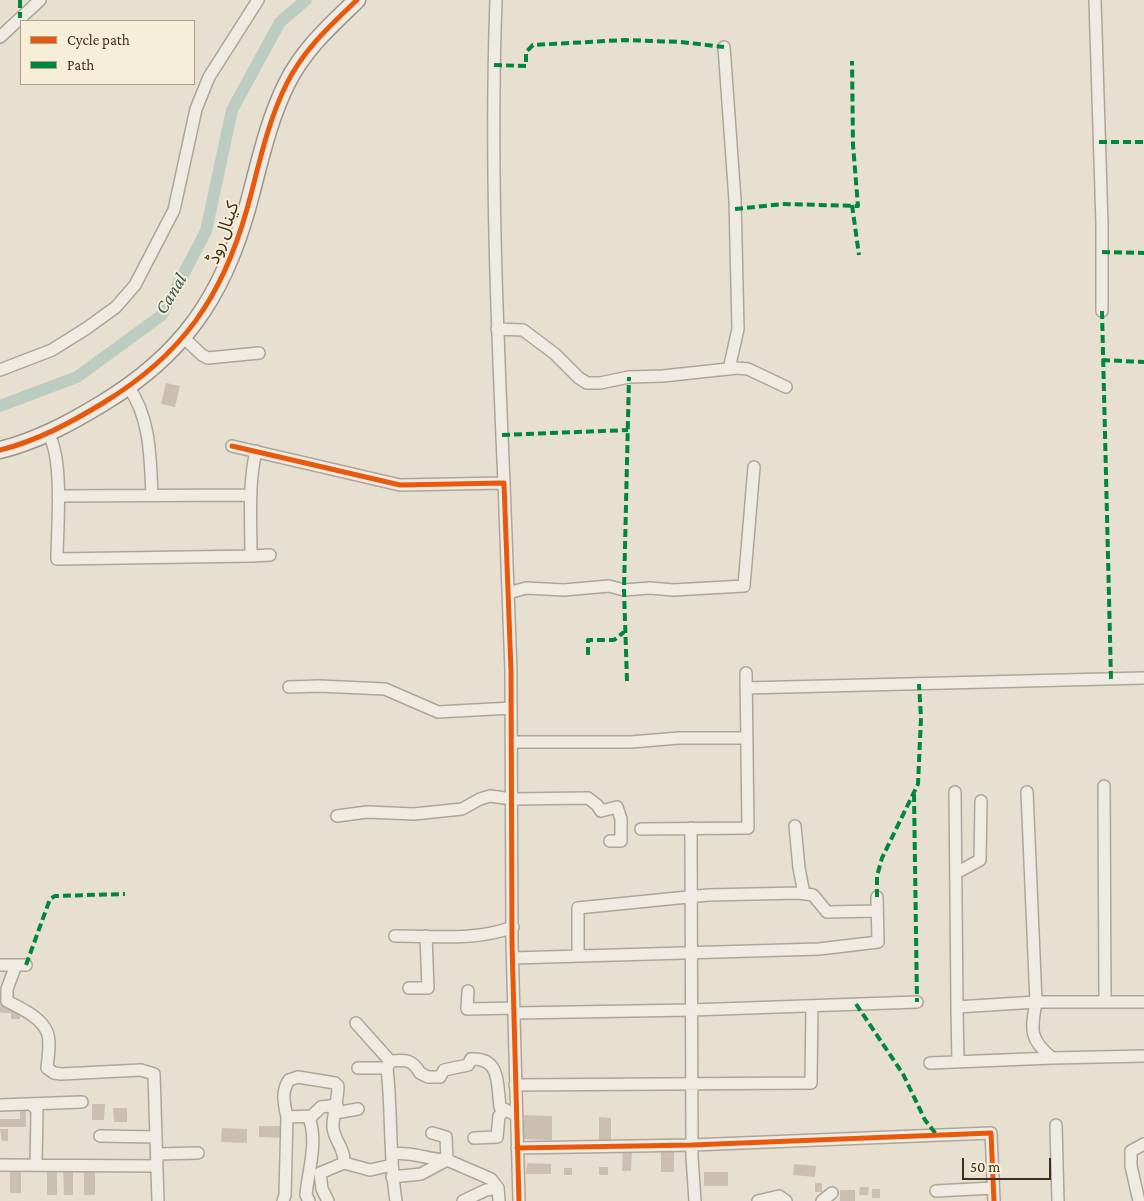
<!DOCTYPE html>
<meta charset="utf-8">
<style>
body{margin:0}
#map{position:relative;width:1144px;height:1201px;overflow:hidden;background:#e7e0d1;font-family:"Crimson Pro",serif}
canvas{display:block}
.legend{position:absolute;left:20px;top:20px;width:175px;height:65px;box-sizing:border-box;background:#f7eed8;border:1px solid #ada18e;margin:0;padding:6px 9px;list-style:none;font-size:15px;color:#3d2e20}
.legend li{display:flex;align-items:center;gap:10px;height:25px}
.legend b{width:25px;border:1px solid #ada18e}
.scale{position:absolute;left:962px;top:1158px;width:89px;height:22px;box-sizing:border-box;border:2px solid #3d2e20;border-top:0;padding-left:6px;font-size:15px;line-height:18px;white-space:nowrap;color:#3d2e20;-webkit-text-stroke:4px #f7eed8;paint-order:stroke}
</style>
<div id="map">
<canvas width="1144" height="1201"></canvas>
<ul class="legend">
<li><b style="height:6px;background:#e8590c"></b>Cycle path</li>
<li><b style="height:6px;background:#00873e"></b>Path</li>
</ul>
<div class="scale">50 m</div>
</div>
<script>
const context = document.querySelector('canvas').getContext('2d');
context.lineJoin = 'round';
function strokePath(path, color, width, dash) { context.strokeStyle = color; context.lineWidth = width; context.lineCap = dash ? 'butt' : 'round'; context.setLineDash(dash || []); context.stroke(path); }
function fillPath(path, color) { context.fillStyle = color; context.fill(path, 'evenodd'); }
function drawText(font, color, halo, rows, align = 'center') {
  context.font = font + ' "Crimson Pro","Noto Sans Arabic",serif'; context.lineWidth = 4; context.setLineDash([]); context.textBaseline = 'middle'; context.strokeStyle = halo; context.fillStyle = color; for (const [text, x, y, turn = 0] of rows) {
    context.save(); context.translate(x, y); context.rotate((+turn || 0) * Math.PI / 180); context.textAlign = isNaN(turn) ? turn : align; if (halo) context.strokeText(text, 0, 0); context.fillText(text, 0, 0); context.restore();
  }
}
const canal = new Path2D(`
 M0,406L77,377L162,315L206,231L232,110L280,22L306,0`);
const building = new Path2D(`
 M166,383L180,386L175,407L161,404Z
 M0,1004L11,1005L20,1009V1019H11V1013H0Z
 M92,1104H105L104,1120H92Z
 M20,1106H26V1127H0V1119H20Z
 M113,1108H127V1122H114Z
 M524,1115L552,1116V1140L524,1139Z
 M599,1117L611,1118V1140H599Z
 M259,1126H282V1138L259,1137Z
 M222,1128L247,1129V1143L221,1142Z
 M0,1129H8V1141H2Z
 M623,1147H632L631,1171H622Z
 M661,1147H674V1172H661Z
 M527,1163L551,1164V1174H526Z
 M794,1164L816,1166L815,1177L793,1175Z
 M84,1166H95V1195H84Z
 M10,1167H21V1193H10Z
 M47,1167H57V1195H47Z
 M63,1167H73V1195H64Z
 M599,1167H608V1175H599Z
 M564,1168H572V1175H564Z
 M704,1172H728V1186H704Z
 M815,1183H822V1192H815Z
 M860,1187H869L868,1195H859Z
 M872,1189H880V1198H872Z
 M840,1190H855V1201H840Z`);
const street = new Path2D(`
 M496,0C490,161 497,322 504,483
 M1095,0L1102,224V311
 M0,37L40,0
 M724,47L735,200L738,329L729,369
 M497,329L523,330L555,354L579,378L587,383H600L629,377L663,376L737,368L748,369L786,387
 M184,338L202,355L208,358L259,353
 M0,370L52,350L87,328L116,307L135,285L174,210L196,109L209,77L258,0
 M128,386C151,419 150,457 152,495
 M48,434C64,457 57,530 57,559L251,556
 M232,446L400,485L504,483L511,671L512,942L519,1201
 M256,451C248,485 251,521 251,556L270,555
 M58,496L251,495
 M508,593L526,588L564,590L609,586L624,590L650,588L673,590L744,586L754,467
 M289,687L319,686L385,689L438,712L511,708
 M746,688L1144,678
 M512,742H631L679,738H746
 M1104,786L1105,1002
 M955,792L957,1007
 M1027,792L1036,1002C1031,1030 1029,1039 1052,1058L1144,1056
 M337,816L367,812L414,814L462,809L480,799L490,796L512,799L588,798L597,805L601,811L617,807L621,819V841H610
 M795,826L799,868L804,894
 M691,828L692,1157L695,1201
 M641,829L748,828L746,673
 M956,873L980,860L981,801
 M395,936C433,936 477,941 513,927
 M578,956V908L708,895L799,893L813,895L827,912L877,911
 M513,958L819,949L878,942L877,897
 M0,965H16
 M26,965H16L7,989V1001C20,1008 41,1017 47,1032C51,1041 48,1058 47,1068L54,1073L61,1074L141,1070L154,1074L158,1201
 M409,988H428L426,936
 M468,991L467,1009L514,1008
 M514,1013L692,1010L917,1002
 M356,1023L390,1061
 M958,1062L957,1007L1036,1002H1144
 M930,1063L1052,1058
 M358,1068H387
 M515,1085L811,1083L812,1006
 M0,1105L82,1102
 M32,1105L37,1110L36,1165
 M335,1113L358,1109
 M308,1116C319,1139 308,1171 306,1195L309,1201
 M1056,1125L1058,1201
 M432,1133L446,1137L447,1160L491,1179L498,1188
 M100,1136L156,1137
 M474,1138L497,1137L499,1116L504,1111
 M517,1148L692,1145L991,1133L994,1201
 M157,1154L198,1153
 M344,1163L370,1170L392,1165
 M0,1165L157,1166
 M392,1177L421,1174L447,1160C428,1160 412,1151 392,1154
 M936,1191L993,1188
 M283,1201L285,1195L287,1117
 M328,1201L322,1189L320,1173L344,1163C345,1147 333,1140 333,1126C333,1113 338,1100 338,1086L335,1083L298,1077L289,1080C281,1092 284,1103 287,1117L312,1116L321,1107L337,1105
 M396,1201C389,1157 392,1112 387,1068L390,1061C406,1060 412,1059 420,1073L428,1077H440L444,1070L468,1065L471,1059C501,1057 497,1085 500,1107L516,1115
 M463,1201L486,1190L498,1188L499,1201
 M758,1201L779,1196L786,1201
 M822,1201L832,1193
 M1139,1201L1131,1166V1151L1144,1144`);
const secondary = new Path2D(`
 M0,450C37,441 70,423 103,403C182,355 222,298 247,209C259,166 267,123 287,83C304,49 330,26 357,0`);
const quiet = new Path2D(`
 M20,0V18
 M494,65L526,66V52L533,45L625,40L681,42L724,47
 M1099,142H1144
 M852,205L859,255
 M735,209L784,204L858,206L853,145L852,61
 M1102,252L1144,253
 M1102,311L1111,679
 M1102,360L1144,362
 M502,435L628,430
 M588,655V640H614L624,632
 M627,681L624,590L629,377
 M914,794L917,1002
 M877,897V876L882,858L918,784L921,718L919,684
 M26,965L50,899L55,896L125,894
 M856,1004L903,1074L925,1120L936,1134`);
const cycleway = new Path2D(`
 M232,446L400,485L504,483L511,671L512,942L519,1201
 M0,450C37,441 70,423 103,403C182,355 222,298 247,209C259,166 267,123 287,83C304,49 330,26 357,0
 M517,1148L692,1145L991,1133L994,1201`);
const streetNames = [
 ["کینال روڈ",223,233,-71]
];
const waterNames = [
 ["Canal",171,294,-59]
];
strokePath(canal, '#bcccc2', 12);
fillPath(building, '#cbbfb2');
strokePath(street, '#ada599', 14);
strokePath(secondary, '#9c958a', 19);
strokePath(street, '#efebe3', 11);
strokePath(secondary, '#efebe3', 16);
strokePath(quiet, '#00873e', 4, [8, 4]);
strokePath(cycleway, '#e8590c', 5);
drawText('18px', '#3d2e20', '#f7eed8', streetNames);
drawText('italic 19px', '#2f5d5a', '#f7eed8', waterNames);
</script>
